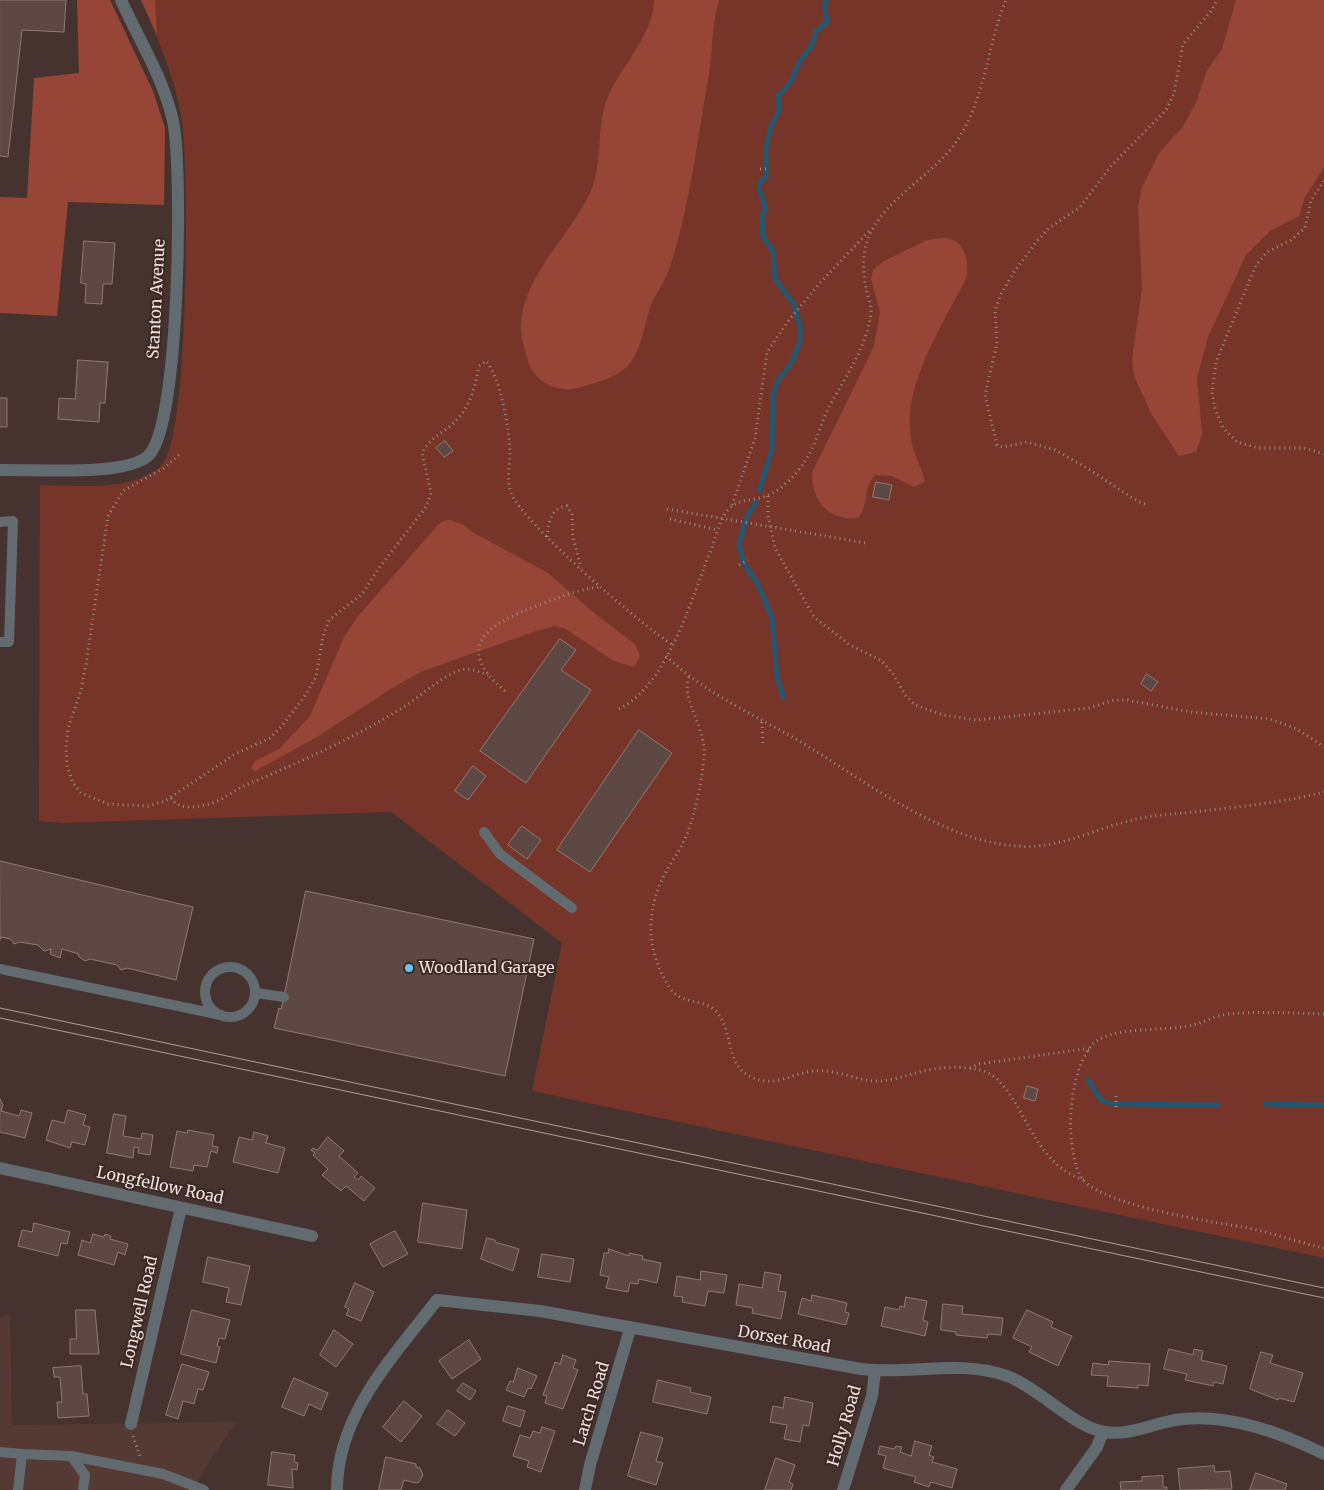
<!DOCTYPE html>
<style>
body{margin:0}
canvas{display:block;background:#46322e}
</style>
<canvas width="1324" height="1490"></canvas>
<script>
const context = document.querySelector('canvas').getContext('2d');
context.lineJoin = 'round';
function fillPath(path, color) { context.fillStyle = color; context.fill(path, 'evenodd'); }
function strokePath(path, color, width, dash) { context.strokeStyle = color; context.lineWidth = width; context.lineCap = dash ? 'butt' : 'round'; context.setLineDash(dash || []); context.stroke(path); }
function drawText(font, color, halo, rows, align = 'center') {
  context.font = font + ' Merriweather,serif'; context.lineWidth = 4; context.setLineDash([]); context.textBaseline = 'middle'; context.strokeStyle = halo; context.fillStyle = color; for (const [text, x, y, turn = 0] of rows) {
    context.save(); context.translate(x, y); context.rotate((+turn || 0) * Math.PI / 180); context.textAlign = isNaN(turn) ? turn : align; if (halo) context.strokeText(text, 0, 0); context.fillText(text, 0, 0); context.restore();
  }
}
const built = new Path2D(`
 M10,1314L12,1425L236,1422L204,1469L193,1490H0V1318Z`);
const green = new Path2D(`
 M141,0H1324V1258L532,1091L562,943L391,812L63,823L39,821L40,485C78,485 129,493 161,466C190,442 189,168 182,122C176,79 158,39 141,0Z`);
const forest = new Path2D(`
 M77,0H110L153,91L165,128L164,205L68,202L57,316L0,313V197L27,198L34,78L79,73Z
 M141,0H155L157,35Z
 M654,0H719C711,26 713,53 708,80C698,134 692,189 677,243C674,254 671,266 666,277C662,286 655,295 651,304C645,323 642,348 630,363C618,378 595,383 578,388C558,393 534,382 528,361C526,352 521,340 521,330C521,274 572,237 592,188C604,157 595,121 610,92C624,64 654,31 654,0Z
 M1236,0H1324V168L1305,197L1299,216L1270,231L1246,255L1208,337L1197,378L1202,434L1196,452L1179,456L1152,415L1134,376L1132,359L1142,289L1138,206L1142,187L1159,153L1182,128L1196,103L1206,72L1222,49Z
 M945,238C966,241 968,259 967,277C946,318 906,380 910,427C911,436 911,445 915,453C918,464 923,470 925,482L914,487L892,476L875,475C862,489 869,507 858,518C828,521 812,501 812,473L874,346L880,312L871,279L873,270L884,261L927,240Z
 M450,520L462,524L474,533L548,573L593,612L636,645L640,657L634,667L614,661L566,629L555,626L536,631L423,671L397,685L317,737L255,771L251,768L255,761L279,749L310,716L344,637L359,615L438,525L443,521Z`);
const stream = new Path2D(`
 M759,491L772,449L773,394L778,380L791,364L800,341V326L793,303L775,279L773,251L763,237L762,218L765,208L759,187L760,182L766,177V147L771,126L779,110L778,96L790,83L799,62L812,45L816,31L827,22L824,4L827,0
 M756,502L747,516L739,544L744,564L757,583L772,618L777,677L783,697
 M1088,1080L1101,1100L1111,1104L1218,1105
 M1265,1104L1324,1105`);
const building = new Path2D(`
 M0,0H66L64,32L22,30L8,157L0,156Z
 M84,241L115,243L112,284H103L102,304L85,303L86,284L81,283Z
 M78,360L108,362L105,403H100L99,422L58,419L59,398L75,399Z
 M0,398H7V427H0Z
 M445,441L453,451L444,457L436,448Z
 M876,482L892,485L889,500L873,497Z
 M560,639L576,650L561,670L591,690L526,783L480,751Z
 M1147,674L1158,682L1151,691L1141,684Z
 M639,730L672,753L590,872L557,850Z
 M473,766L486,776L468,800L455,791Z
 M522,826L541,840L527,859L508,845Z
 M0,861L193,907L176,980L127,968L121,970L117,965L90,959L85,961L78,956L79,954L62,949L60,958L50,954L51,949L44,951L38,945L19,942L14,944L10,939L1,937L0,940Z
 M306,891L534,939L505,1076L274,1028L279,1008L281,1009Z
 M1027,1086L1038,1089L1035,1101L1024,1098Z
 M0,1099L3,1105L1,1111L19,1116L21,1110L32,1113L25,1138L0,1132Z
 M68,1110L86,1115L83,1125L90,1127L85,1145L72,1142L70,1148L46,1140L52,1120L64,1123Z
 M114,1114L126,1116L123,1136L141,1139L142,1133L153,1135L150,1155L138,1153L139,1148L134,1147L133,1158L107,1153Z
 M188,1130L214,1135L212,1146L218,1147L217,1153L211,1151L207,1167L194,1165L193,1171L170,1167L177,1131L187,1133Z
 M254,1132L268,1136L266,1143L285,1148L278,1173L233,1162L239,1137L252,1140Z
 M328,1137L344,1151L339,1156L358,1173L354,1177L358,1180L361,1176L375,1188L364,1201L346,1186L341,1191L322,1175L328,1169L313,1155L315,1153L311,1150L313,1148L317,1150Z
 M423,1203L467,1210L462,1249L418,1242Z
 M34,1223L70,1232L67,1244L61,1243L58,1256L18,1246L22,1230L32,1232Z
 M395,1231L408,1254L383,1267L370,1244Z
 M93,1234L104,1237L105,1234L111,1236L110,1239L128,1244L125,1255L118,1252L114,1265L78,1255L82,1240L90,1243Z
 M487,1238L495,1240V1242L519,1249L513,1271L481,1259Z
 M609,1249L629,1256V1253L643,1256L642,1259L661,1263L657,1283L639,1279L638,1284L630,1283L628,1292L606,1288L609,1277L600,1275L604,1253H608Z
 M542,1254L574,1259L570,1282L538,1277Z
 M208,1257L250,1266L241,1305L226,1302L229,1288L203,1282Z
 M701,1271L727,1275L724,1293L708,1291L705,1306L682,1302L683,1297L674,1296L677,1276L700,1280Z
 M765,1272L781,1275L778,1291L786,1292L781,1319L752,1313L753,1308L736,1305L739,1284L762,1288Z
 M355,1283L374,1292L361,1321L346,1315L349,1309L345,1307Z
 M812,1295L847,1303L845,1312L849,1313L846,1325L798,1314L802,1298L811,1301Z
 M906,1297L927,1301L923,1320L928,1322L925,1336L881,1326L885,1307L899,1310L900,1306L904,1307Z
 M943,1304L963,1306L962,1314L1003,1318L1001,1335L988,1334L987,1338L956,1335V1332L941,1330Z
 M76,1310H95L99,1354H70V1339H76Z
 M192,1310L230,1320L225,1339L219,1338L217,1346L220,1347L216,1363L181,1354Z
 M1027,1310L1053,1322L1051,1327L1072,1336L1058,1366L1029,1352L1032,1347L1013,1338Z
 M334,1330L353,1344L336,1367L320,1355Z
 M469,1340L481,1359L452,1379L439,1361Z
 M1169,1349L1193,1355L1194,1349L1203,1351L1201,1360L1227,1366L1223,1384L1214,1382L1213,1386L1185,1380L1187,1374L1164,1369Z
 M1261,1352L1273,1355L1270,1363L1303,1373L1294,1402L1279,1398L1278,1400L1250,1389Z
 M563,1355L576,1360L573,1368L578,1370L563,1409L545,1403L547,1396L543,1395L555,1362L560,1364Z
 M1109,1361L1150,1364L1148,1386L1138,1385V1388L1107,1386L1108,1376L1091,1375L1093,1363L1108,1365Z
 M182,1364L209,1372L203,1390L198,1389L194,1404L183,1401L178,1419L166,1415Z
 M81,1366L83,1394H87L89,1416L58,1418L57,1402H62L60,1377H54L53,1368Z
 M518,1368L537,1376L531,1389L528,1388L524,1397L506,1390L510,1381L513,1382Z
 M294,1378L328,1393L321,1410L309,1404L304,1416L282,1407Z
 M658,1380L691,1388L690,1392L711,1397L707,1414L653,1402Z
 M463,1383L476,1391L470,1400L457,1391Z
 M785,1397L813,1403L809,1426L803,1425L800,1442L784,1439L787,1425L770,1422L773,1406L783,1408Z
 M404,1401L422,1416L401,1442L383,1427Z
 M508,1406L525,1411L520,1427L503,1421Z
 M448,1410L465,1423L455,1436L437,1424Z
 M542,1427L555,1431L541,1472L527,1467L529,1461L513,1456L520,1435L530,1438L533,1431L540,1433Z
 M641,1432L663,1438L656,1461L663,1463L656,1485L628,1476Z
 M915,1441L932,1446L929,1455L934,1457L932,1462L957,1469L952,1488L931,1482L929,1487L914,1482L916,1477L883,1468L886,1456L878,1454L880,1446L894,1449L896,1446L902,1447L900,1452L911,1456Z
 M272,1452L295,1455L294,1462L298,1463L297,1470L292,1469L293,1488L268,1485Z
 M386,1457L416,1464V1467L420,1468L423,1475L419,1482L416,1483L404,1480L401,1490H379Z
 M776,1458L795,1465L789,1482L793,1484L791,1490H765Z
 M1214,1466L1215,1472L1230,1471L1232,1489L1180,1490L1178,1469Z
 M1256,1473L1287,1484L1285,1490H1250Z
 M1163,1476V1487H1167V1490H1121L1120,1482L1142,1481V1477Z`);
const path = new Path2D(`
 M760,169H770
 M1324,181L1311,200L1305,228L1291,240L1267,252L1256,265L1216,362L1212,392L1215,409L1223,428L1237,442L1258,448H1304L1324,454
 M179,455L164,468L123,491L108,516L86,664L81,690L68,729L66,747L67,766L73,783L81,793L108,804L148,806L165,801L235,754L270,738L282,726L304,697L316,677L323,636L329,620L362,594L379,568L426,507L431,493L422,453C427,442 438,435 448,428C469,411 474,392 479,366L486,361C501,379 509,428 510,451C510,465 506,479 511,493C522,522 643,627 673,645
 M768,496V516L775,548L814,617L850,645L882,661L893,674L906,696L915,705L943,715L977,720L1089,708L1114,700H1127L1191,712L1270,719L1297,729L1324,747
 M1145,504L1137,501L1087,468L1055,450L1027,442L1003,447L997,445L985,395L997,343L995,310L1001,294L1014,272L1037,241L1049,228L1080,207L1112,165L1166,110L1174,94L1183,44L1212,10L1217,0
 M732,505L755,438L767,352L789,320L820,283L871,229
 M670,519L718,530
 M547,537C549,522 550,508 567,506L572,514L573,537L581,568
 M739,565L748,560
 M666,656C702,690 744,710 787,734C855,772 935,840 1016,846C1058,850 1096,828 1137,819C1155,815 1174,814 1193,812C1236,807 1282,803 1324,792
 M689,677C680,699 707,727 704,758C701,785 695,816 684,841C677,855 667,868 661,882C645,919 648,954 670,988C682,1007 706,996 719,1015C736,1040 723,1074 765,1081C782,1083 797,1072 814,1071C834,1069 854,1079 873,1081C889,1082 904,1076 919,1072C938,1067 964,1065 983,1071C1021,1082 1028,1163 1084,1180
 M505,691C450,645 491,623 539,605C560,597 579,589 601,587
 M619,709C669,684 692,596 712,547C716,535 719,523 726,512C738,497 751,502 766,496C781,491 797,474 805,461C816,445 820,426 828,409C844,378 866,350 871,313C872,305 867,296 866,288C863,272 862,254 868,239C883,200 929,178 954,145C986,101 986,48 1006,0
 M762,722L763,746
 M171,798C179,811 197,807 209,804C222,801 234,790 246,785C300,762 352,739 402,708C420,697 436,681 455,672C467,666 477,671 488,675
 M1324,1014C1293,1013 1260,1011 1229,1014C1216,1015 1205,1022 1193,1025C1167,1032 1108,1025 1091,1046C1077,1064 1073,1090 1071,1111C1069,1128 1072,1168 1084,1181C1109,1206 1207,1221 1243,1227C1270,1232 1297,1242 1324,1248
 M970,1068L979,1064L1084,1049L1089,1050
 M1116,1096V1110
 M133,1436L140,1456`);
const lane = new Path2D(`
 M0,522L13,521L9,642H0
 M484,832L500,854L572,908
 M205 992a25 25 0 1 1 50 0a25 25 0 1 1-50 0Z
 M0,969L221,1015
 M256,993L284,997
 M0,1452L22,1454L18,1490
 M22,1454L71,1456L85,1475L83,1490
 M71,1456L163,1474L204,1490`);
const street = new Path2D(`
 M0,470C34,469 124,477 148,456C180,428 183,167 173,121C163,77 139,40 121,0
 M0,1168L312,1236
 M131,1424L181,1208
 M337,1490C337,1414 394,1356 437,1300L540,1311L861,1369C910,1375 959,1359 1007,1376C1041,1389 1073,1427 1105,1432C1129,1436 1152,1424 1175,1420C1226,1412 1280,1432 1324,1454
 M585,1490L590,1465L630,1329
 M843,1490L872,1396L875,1371
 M1066,1490L1097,1447L1103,1432`);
const tram = new Path2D(`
 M0,1008L1324,1288
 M0,1018L1324,1298`);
const pathBridge = new Path2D(`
 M667,509L866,543`);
const markers = [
 [409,968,5,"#68c4f0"]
];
const streetNames = [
 ["Stanton Avenue",157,299,-87],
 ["Longfellow Road",160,1186,12],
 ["Longwell Road",140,1312,-77],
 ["Dorset Road",784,1340,10],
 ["Larch Road",592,1404,-73],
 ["Holly Road",845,1426,-74]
];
const poiNames = [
 ["Woodland Garage",419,968]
];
fillPath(built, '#553933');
fillPath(green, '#77352a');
fillPath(forest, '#974537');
strokePath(stream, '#22576f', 5);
fillPath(building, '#5e4844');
strokePath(building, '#917974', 1);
strokePath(path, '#9c8c89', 3, [1, 4]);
strokePath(lane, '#616b70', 10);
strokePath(street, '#616b70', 12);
strokePath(tram, '#ae9e9b', 1);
strokePath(pathBridge, '#9c8c89', 3, [1, 4]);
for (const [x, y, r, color] of markers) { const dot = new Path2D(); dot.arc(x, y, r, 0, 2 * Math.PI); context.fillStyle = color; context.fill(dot); strokePath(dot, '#3c2824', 2); }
drawText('16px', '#eee0de', '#3c2824', streetNames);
drawText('16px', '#eee0de', '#3c2824', poiNames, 'left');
</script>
